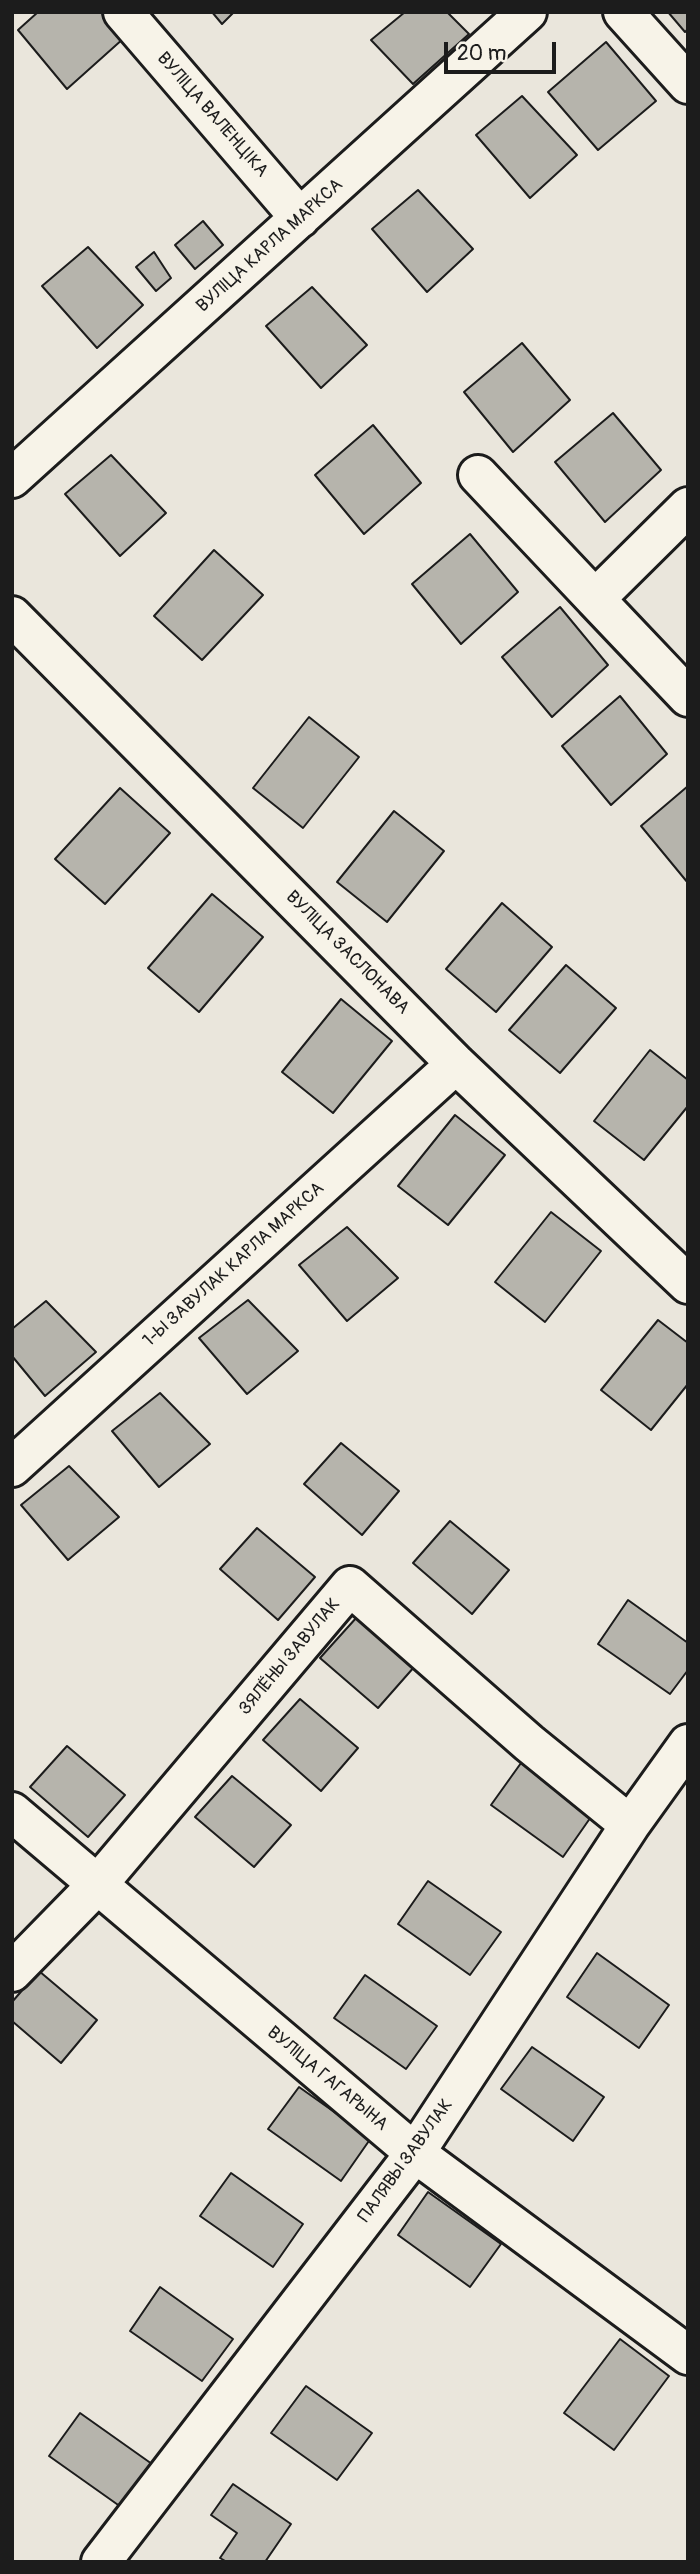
<!DOCTYPE html>
<meta charset="utf-8">
<style>
body{margin:0}
#map{position:relative;width:700px;height:2574px;overflow:hidden;background:#eae6dc;font-family:Pangolin,sans-serif}
canvas{display:block}
.frame{position:absolute;inset:0;border:14px solid #1c1c1c;pointer-events:none}
.scale{position:absolute;left:444px;top:42px;width:112px;height:32px;box-sizing:border-box;border:4px solid #1c1c1c;border-top:0;padding-left:9px;font-size:21px;line-height:24px;white-space:nowrap;color:#1c1c1c;-webkit-text-stroke:5px #f7f3e8;paint-order:stroke}
</style>
<div id="map">
<canvas width="700" height="2574"></canvas>
<div class="frame"></div>
<div class="scale">20 m</div>
</div>
<script>
const context = document.querySelector('canvas').getContext('2d');
context.lineJoin = 'round';
function fillPath(path, color) { context.fillStyle = color; context.fill(path, 'evenodd'); }
function strokePath(path, color, width, dash) { context.strokeStyle = color; context.lineWidth = width; context.lineCap = dash ? 'butt' : 'round'; context.setLineDash(dash || []); context.stroke(path); }
function drawText(font, color, halo, rows, align = 'center') {
  context.font = font + ' Pangolin,sans-serif'; context.lineWidth = 5; context.setLineDash([]); context.textBaseline = 'middle'; context.strokeStyle = halo; context.fillStyle = color; for (const [text, x, y, turn = 0] of rows) {
    context.save(); context.translate(x, y); context.rotate((+turn || 0) * Math.PI / 180); context.textAlign = isNaN(turn) ? turn : align; if (halo) context.strokeText(text, 0, 0); context.fillText(text, 0, 0); context.restore();
  }
}
const building = new Path2D(`
 M38,12H102L124,38L67,89L18,30Z
 M212,12H234L222,24Z
 M405,12H447L469,34L413,84L371,40Z
 M668,12H688V29L685,32Z
 M606,42L656,101L598,150L548,92Z
 M522,96L577,155L530,198L476,135Z
 M418,190L473,249L427,292L372,229Z
 M203,221L223,245L195,269L175,245Z
 M88,247L143,305L97,348L42,286Z
 M154,252L171,278L156,291L136,267Z
 M312,287L367,345L321,388L266,326Z
 M522,343L570,400L513,452L464,392Z
 M613,413L661,470L605,522L555,462Z
 M373,425L421,483L364,534L315,475Z
 M111,455L166,513L120,556L65,494Z
 M470,534L518,592L461,644L412,584Z
 M214,550L263,595L202,660L154,616Z
 M560,607L608,665L552,717L502,657Z
 M620,696L667,754L611,805L562,746Z
 M309,717L359,757L303,828L253,788Z
 M688,786V883L641,826Z
 M120,788L170,833L105,904L55,859Z
 M394,811L444,851L387,922L337,882Z
 M212,894L263,937L199,1012L148,968Z
 M502,903L552,947L496,1012L446,969Z
 M566,965L616,1008L560,1073L509,1030Z
 M341,999L392,1041L333,1113L282,1072Z
 M650,1050L688,1080V1106L644,1160L594,1121Z
 M455,1115L505,1155L448,1225L398,1186Z
 M551,1212L601,1251L545,1322L495,1282Z
 M347,1227L398,1278L347,1321L299,1265Z
 M248,1300L298,1351L247,1394L199,1338Z
 M46,1301L96,1352L45,1396L12,1356V1329Z
 M658,1320L688,1343V1384L651,1430L601,1390Z
 M160,1393L210,1444L159,1487L112,1431Z
 M341,1443L399,1491L362,1535L304,1484Z
 M69,1466L119,1517L68,1560L21,1505Z
 M450,1521L509,1570L472,1614L413,1563Z
 M257,1528L315,1577L278,1620L220,1569Z
 M628,1600L688,1643V1670L670,1694L598,1644Z
 M357,1617L415,1666L378,1708L320,1658Z
 M300,1699L358,1748L321,1791L263,1740Z
 M67,1746L125,1795L88,1837L30,1787Z
 M521,1763L593,1814L563,1857L491,1805Z
 M232,1776L291,1825L254,1867L195,1817Z
 M428,1881L501,1932L470,1975L398,1924Z
 M597,1953L669,2005L639,2048L567,1997Z
 M39,1971L97,2020L61,2063L12,2021V2002Z
 M365,1975L437,2026L406,2069L334,2018Z
 M532,2047L604,2097L573,2141L501,2089Z
 M299,2087L371,2138L341,2181L268,2129Z
 M231,2173L303,2224L273,2267L200,2216Z
 M428,2192L501,2244L470,2287L398,2235Z
 M160,2287L233,2339L202,2381L130,2331Z
 M620,2339L669,2376L614,2450L564,2413Z
 M306,2386L372,2433L337,2480L271,2433Z
 M80,2413L152,2464L121,2507L49,2456Z
 M233,2484L291,2524L265,2562H227L220,2558L237,2533L211,2515Z`);
const street = new Path2D(`
 M123,12L300,218
 M623,12L688,84
 M478,475L595,599
 M12,478L527,12
 M688,507L595,599L688,697
 M12,616L456,1064L688,1284
 M12,1467L456,1064
 M12,1812L415,2153L688,2355
 M12,1972L98,1884L350,1586L529,1743L630,1825
 M101,2562L415,2153L630,1825L688,1744`);
const streetNames = [
 ["ВУЛІЦА ВАЛЕНЦІКА",212,115,49],
 ["ВУЛІЦА КАРЛА МАРКСА",270,246,-42],
 ["ВУЛІЦА ЗАСЛОНАВА",347,953,45],
 ["1-Ы ЗАВУЛАК КАРЛА МАРКСА",234,1265,-42],
 ["ЗЯЛЁНЫ ЗАВУЛАК",290,1657,-50],
 ["ВУЛІЦА ГАГАРЫНА",327,2079,40],
 ["ПАЛЯВЫ ЗАВУЛАК",406,2161,-54]
];
fillPath(building, '#b6b4ac');
strokePath(building, '#1c1c1c', 2);
strokePath(street, '#1c1c1c', 44);
strokePath(street, '#f7f3e8', 38);
drawText('18px', '#1c1c1c', '#f7f3e8', streetNames);
</script>
